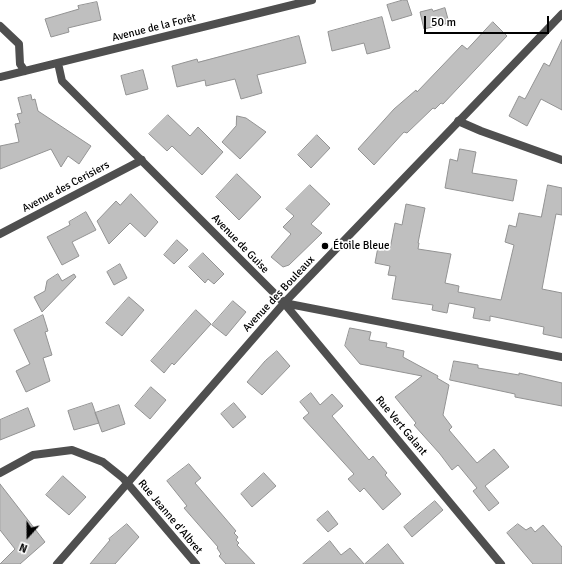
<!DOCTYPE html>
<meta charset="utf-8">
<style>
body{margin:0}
#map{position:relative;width:562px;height:564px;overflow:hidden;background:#fff;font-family:Signika,sans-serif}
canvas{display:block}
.north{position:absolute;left:8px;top:516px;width:40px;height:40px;-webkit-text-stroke:3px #fff;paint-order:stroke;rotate:201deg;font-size:11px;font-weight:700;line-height:16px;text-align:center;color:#000}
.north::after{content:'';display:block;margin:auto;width:14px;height:18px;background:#000;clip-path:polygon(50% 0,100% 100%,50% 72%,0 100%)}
.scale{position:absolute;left:424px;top:16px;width:125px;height:18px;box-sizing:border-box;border:2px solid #000;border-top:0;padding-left:5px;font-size:12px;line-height:14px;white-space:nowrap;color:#000;-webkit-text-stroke:3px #fff;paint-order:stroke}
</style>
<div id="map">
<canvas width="562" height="564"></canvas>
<div class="north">N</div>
<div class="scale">50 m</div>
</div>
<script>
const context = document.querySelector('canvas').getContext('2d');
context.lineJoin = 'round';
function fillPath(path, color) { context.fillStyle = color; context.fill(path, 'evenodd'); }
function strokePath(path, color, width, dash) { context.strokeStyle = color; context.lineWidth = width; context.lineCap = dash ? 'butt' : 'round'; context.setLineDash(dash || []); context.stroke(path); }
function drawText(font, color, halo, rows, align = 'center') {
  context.font = font + ' Signika,sans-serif'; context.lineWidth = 3.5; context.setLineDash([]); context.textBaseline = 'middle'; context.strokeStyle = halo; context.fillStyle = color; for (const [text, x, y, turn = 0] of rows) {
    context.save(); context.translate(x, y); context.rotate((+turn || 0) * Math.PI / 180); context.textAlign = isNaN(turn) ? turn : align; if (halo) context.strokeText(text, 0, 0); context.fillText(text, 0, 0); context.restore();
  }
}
const building = new Path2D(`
 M403,0H407L412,15L392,21L387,5Z
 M97,2L101,20L68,28L69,32L51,37L45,19L79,9L78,6Z
 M445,8L449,23L424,29L420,12L432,9L433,11Z
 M382,17L390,48L367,54L364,43L332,51L328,32Z
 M493,22L507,36L443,104L441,103L435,109L433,108L407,133L404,132L374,165L358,149L394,109L416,90L417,92L462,45L467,49Z
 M299,36L306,63L257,75L262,93L241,99L235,79L206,86L205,80L177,87L172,66L197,59L198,62Z
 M562,40V110L541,99L527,126L509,116L519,96L525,99L544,63L549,66Z
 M143,70L148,89L126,95L121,76Z
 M31,95L32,100L35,99L38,111L91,146L79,164L68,156L61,167L51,149L0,169V146L19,142L15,124L20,123L17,114L22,113L18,98Z
 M168,115L190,136L198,127L223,152L202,175L172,146L167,151L149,134Z
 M237,116L246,118L266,132L240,159L222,142L236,126Z
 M317,135L330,148L311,168L298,155Z
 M460,149L476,152L472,173L517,180L513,201L445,188L450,159L457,161Z
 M237,174L261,197L239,220L216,197Z
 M310,185L330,204L311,224L322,233L289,265L283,267L271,257L291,234L283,227L294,216L286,209Z
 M548,185L562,188V215L556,214L542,289L562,293V338L543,334L544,327L490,316V321L473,318L475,308L449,303L447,313L432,310L433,305L392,299L396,276L388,275L390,266L375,263L378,247L390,249L395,223L402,225L406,204L425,208L418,243H419L418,249L451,254L445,283L459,286L458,292L501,300L514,245L505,242L509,225L516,227L519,213L541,217Z
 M131,194L158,222L145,237L130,223L109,244L97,221L116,201L120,205Z
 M86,212L96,230L72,242L79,256L62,265L47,237L70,225L69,222Z
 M177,240L188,250L174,264L164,255Z
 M203,253L224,274L214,284L208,279L205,283L189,267Z
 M120,264L127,278L114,285L107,272Z
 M58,274L62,281L74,274L76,277L42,312L34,297L45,291L47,281Z
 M129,297L144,310L122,336L106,323Z
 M233,301L246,312L226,336L212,325Z
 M196,310L211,324L174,365L172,363L164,373L151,361Z
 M43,315L48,331L45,332L52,355L43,358L50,381L26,392L16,371L30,364L14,330Z
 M350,328L371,332L369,340L387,343L386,347L404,351L403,357L438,376L437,378L449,385L443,415L452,427L449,430L477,463L494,449L509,467L485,486L499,503L489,511L473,491L477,488L458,465L452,470L440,454L414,425L416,423L395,397L422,376L360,364L345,346Z
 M277,351L290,366L262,395L247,382L265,361Z
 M454,361L478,365V368L519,375V373L562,383V406L515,397V394L450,380Z
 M151,387L166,400L150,419L135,406Z
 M311,393L320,405L332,394L343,406L332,416L369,460L373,456L387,473L385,475L401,494L383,510L364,488L360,492L348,479L354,474L303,418L309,413L300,402Z
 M92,403L99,423L74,430L68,411Z
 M234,403L246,417L233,428L221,414Z
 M119,405L125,424L102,432L95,413Z
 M28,408L35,426L0,440V420Z
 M189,464L201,478L195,483L236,531L234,533L238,537L236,540L239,543L237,545L255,564H226L219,556L221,554L217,548L218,547L184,508L187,506L167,481Z
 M264,473L276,486L252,507L241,494Z
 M63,476L86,497L69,515L46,495Z
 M0,484L45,542L20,564H0L15,549L0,530Z
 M435,501L443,510L412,537L404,527Z
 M328,511L338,524L328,532L317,520Z
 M127,524L139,537L115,564H90L110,540L109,539Z
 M518,524L526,530L531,527L535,532L543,525L562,547V564H533L507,533Z
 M330,541L341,555L350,548L364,564H303Z
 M388,544L404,564H365Z`);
const minor = new Path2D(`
 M0,26L19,44L20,64L25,71
 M58,63L62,81L284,303L501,564
 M0,77L312,0
 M458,121L481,131L562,160
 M0,234L142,160
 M284,303L562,357
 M0,473L33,455L72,450L103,462L123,478L196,564
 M57,564L284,303L562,14`);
const markers = [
 [325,246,4,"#000"]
];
const streetNames = [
 ["Avenue de la Forêt",154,28,-14],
 ["Avenue des Cerisiers",66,187,-28],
 ["Avenue de Guise",240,244,46],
 ["Avenue des Bouleaux",279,294,-47],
 ["Rue Vert Galant",401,426,50],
 ["Rue Jeanne d'Albret",170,517,50]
];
const poiNames = [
 ["Étoile Bleue",333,246]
];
fillPath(building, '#bfbfbf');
strokePath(building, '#939393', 1);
strokePath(minor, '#4f4f4f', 8);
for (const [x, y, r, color] of markers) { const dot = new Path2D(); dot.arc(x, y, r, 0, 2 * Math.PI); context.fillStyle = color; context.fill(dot); strokePath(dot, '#fff', 1.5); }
drawText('11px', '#000', '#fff', streetNames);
drawText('11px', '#000', '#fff', poiNames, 'left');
</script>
